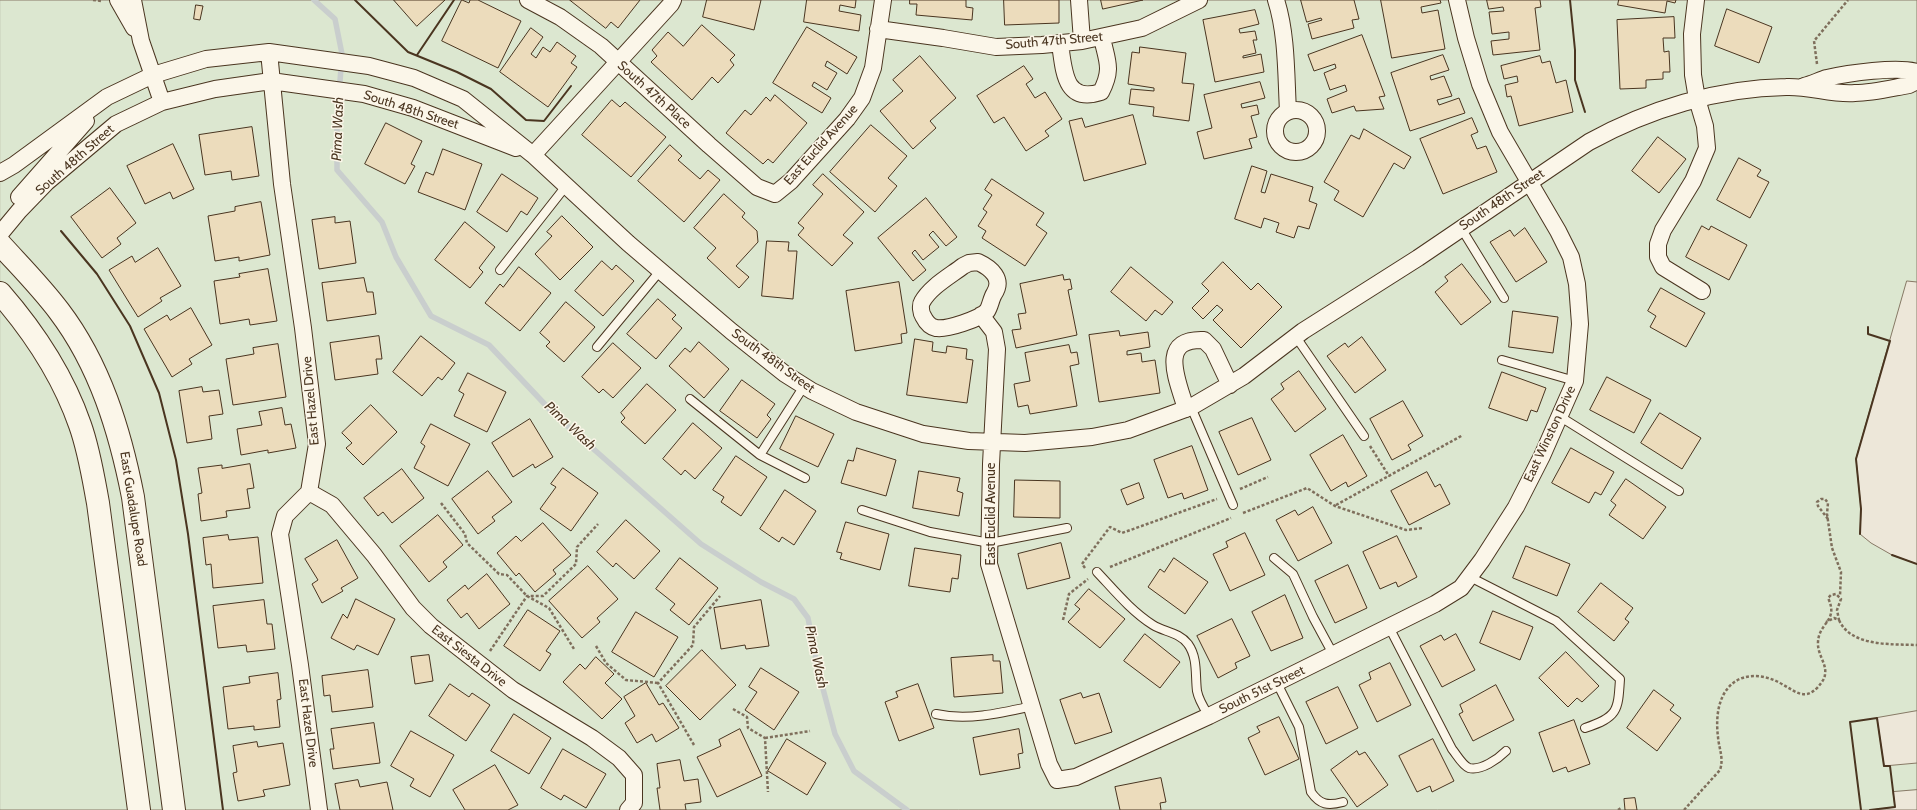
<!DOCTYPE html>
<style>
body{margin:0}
canvas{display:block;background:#fbf6e9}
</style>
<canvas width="1917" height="810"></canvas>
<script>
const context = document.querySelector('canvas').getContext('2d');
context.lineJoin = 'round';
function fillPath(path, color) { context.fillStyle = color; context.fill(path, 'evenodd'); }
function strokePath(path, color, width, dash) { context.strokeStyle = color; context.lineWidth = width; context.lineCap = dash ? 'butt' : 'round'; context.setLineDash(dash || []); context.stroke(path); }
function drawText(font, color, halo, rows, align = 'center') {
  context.font = font + ' Cabin,sans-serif'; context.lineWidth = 3; context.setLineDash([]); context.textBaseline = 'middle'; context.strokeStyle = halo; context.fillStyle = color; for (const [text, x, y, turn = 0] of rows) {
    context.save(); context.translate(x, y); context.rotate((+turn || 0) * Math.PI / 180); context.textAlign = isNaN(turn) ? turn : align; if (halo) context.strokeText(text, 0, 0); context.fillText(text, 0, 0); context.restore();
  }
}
const green = new Path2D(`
 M0,0H1917V810H0Z`);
const parking = new Path2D(`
 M1907,281L1917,282V564L1892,555L1871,543L1860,534L1861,509L1856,459Z
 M1917,711V763L1884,766L1877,718Z
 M1917,790V810H1871L1895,807L1893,792Z`);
const stream = new Path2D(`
 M314,0L335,19L342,54L337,122V170L382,222L396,257L431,316L489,345L555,415L701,544L761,582L794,599L808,618L818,670L835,734L854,771L907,810`);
const building = new Path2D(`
 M394,0H445L417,26Z
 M462,0L469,3L470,0H478L521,21L498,68L442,41Z
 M570,0H640L618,28L611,22L606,28Z
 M707,0H761L754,30L703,17Z
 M807,0H856L855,8L840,5L839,11L861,15L859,31L804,22Z
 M910,0H966V7L973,8L972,20L916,15L917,4H910Z
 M1004,0H1059V23L1005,25Z
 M1101,0H1143L1103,9Z
 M1301,0H1354L1359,19L1352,20L1354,28L1312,39L1308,24L1322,20L1321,18L1307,22Z
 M1381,0H1440L1441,3L1421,7L1422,13L1438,10L1445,49L1392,58Z
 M1487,0H1540L1541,7L1535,8L1540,50L1493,55L1491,41L1509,39V32L1492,34L1489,12L1504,11L1503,7L1489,9Z
 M1619,0H1676L1675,3L1667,1L1665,13L1618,5Z
 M196,5L203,6L200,20L194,19Z
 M1727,9L1772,27L1759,63L1715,46Z
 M1255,10L1259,24L1239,29L1240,33L1255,31L1257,40H1253L1256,53L1243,56V58L1261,54L1264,72L1215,82L1203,20Z
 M1674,17L1675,38H1663L1664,52L1669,51L1670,72H1663V79L1646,80V88L1620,89L1617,20Z
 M702,25L735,55L730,60L734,65L718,83L712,77L692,100L651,62L657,56L652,50L668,32L683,46Z
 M807,27L857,57L847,74L827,61L825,66L837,73L827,90L814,82L812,86L831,98L822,113L773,83Z
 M531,28L543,37L531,54L536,58L543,47L550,52L557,42L576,56L571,63L577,67L548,107L500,72Z
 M1362,35L1385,96L1379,97L1384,109L1356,111L1354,106L1332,113L1327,99L1347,91L1345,85L1330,90L1324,73L1336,68L1335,64L1314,71L1308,55Z
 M1140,47L1186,53L1182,83L1194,84L1189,121L1153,116L1154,107L1129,104L1131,89L1154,91V88L1128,84L1132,52L1139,53Z
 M1443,55L1449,70L1430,76L1431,80L1444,76L1452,96L1437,100L1439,105L1459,98L1465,113L1410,131L1391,73Z
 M920,56L956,98L930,121L936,128L913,149L880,111L903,91L893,80Z
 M1540,56L1542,63L1550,61L1556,83L1566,80L1573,112L1519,126L1511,96L1507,97L1505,85L1518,82L1517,76L1504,79L1501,66Z
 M1024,66L1033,79L1026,84L1035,98L1045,92L1062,119L1045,131L1049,136L1026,151L1004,117L994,123L977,96Z
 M1260,82L1265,98L1241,104L1242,108L1257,105L1259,114L1251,116L1257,137L1249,139L1252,148L1204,159L1197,132L1212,128L1204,95Z
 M775,95L807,123L773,163L768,159L763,164L726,133L745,110L751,115L766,97L770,101Z
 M612,100L620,107L625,102L666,137L631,177L582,135Z
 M1133,115L1146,164L1084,181L1069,121L1082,118L1085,127Z
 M1472,118L1478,132L1471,135L1477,149L1486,146L1497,172L1443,194L1420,139Z
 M386,123L422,141L411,164L415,166L405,184L365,164Z
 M871,125L907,156L888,178L897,186L875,212L830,172Z
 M252,127L259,176L232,180L231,171L205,175L199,135Z
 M1364,129L1411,157L1404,169L1394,163L1363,217L1334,200L1339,191L1324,182L1351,135L1359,139Z
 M1658,137L1686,159L1659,193L1632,171Z
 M173,144L194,189L173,199L170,192L145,204L127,166Z
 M670,145L682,156L678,160L700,179L708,170L720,180L684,222L638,181Z
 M443,149L482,164L465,210L418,192L426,172L433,175Z
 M1739,158L1761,170L1757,176L1769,182L1750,218L1717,200Z
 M1252,166L1267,171L1261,192L1265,193L1271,174L1313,187L1309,201L1317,204L1309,229L1298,226L1294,238L1276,232L1279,223L1264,218L1261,228L1235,219Z
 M502,174L538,198L527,215L521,211L507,232L477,212Z
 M823,174L864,212L843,235L853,243L832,266L798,235L804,228L798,223L823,194L813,185Z
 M992,179L1044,213L1036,225L1047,233L1025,266L982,238L986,231L978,226L987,212L983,209L992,195L985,190Z
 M110,188L136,223L117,238L121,244L102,258L71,217Z
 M724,194L745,213L742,217L757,231L758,242L736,266L749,277L739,288L707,258L716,248L694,228Z
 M926,198L957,237L946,246L933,231L929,235L939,247L923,260L915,250L912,253L926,270L913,281L878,238Z
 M261,202L270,255L239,261V257L215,261L208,216L235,211V207Z
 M562,216L593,247L560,280L535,254L552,236L547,232Z
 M335,217V223L350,221L356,263L319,269L312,220Z
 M465,222L495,247L479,268L483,272L470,288L435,260Z
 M1702,226L1709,230L1711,226L1747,245L1729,280L1686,257Z
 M1525,228L1547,262L1516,282L1490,242L1510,230L1514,236Z
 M767,241L789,242L788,251H797L793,299L762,296Z
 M158,248L181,286L160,298L162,301L138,317L109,270L132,256L135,262Z
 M602,261L612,270L616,265L634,281L603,316L575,291Z
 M1223,262L1251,290L1258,283L1282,307L1241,348L1213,320L1223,310L1217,305L1203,319L1192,308L1209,291L1202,284Z
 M1462,264L1491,302L1461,325L1435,292L1448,281L1445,277Z
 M519,267L551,293L520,331L485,303L500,284L503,287Z
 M1131,267L1173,302L1162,315L1155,310L1146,321L1111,292Z
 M268,269L277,321L250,325L249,319L220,324L214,281L240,277L239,274Z
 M1063,275L1064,280L1070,279L1072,289L1068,290L1077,335L1016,348L1012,330L1021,329L1018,314L1026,313L1020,284Z
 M364,278L367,292H373L376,314L327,321L322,283Z
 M899,282L907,333L901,334L902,343L855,351L846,291Z
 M1661,288L1705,313L1686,347L1650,327L1656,316L1648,311Z
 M658,299L676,315L672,319L682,328L656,359L627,334Z
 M566,302L595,327L564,362L546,346L550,342L540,333Z
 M191,308L212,345L189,359L192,364L172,377L144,329L167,315L170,320Z
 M1513,311L1558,317L1553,353L1509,347Z
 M1119,331L1120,336L1148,332L1150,347L1127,351V355L1141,353L1142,362L1155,360L1160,393L1099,402L1089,335Z
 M379,336L382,359H376L378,374L335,380L330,343Z
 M421,336L455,363L442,380L438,377L422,396L393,372Z
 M1362,337L1386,370L1355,393L1327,356L1345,343L1348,347Z
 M915,339L933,342L932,351L946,353L947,346L967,349L966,359L973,360L967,403L907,395Z
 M699,342L729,369L704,398L669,366L685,348L690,352Z
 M613,343L641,368L613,398L603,389L599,393L582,377Z
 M278,344L286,397L233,405L226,359L254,354L253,348Z
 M1069,345L1071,353L1077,352L1079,364L1070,366L1077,406L1030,414L1028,405L1018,407L1014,384L1030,381L1025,353Z
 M1299,371L1326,409L1295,432L1271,399L1284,389L1281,384Z
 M1502,372L1546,388L1537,412L1531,410L1527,421L1489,408Z
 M468,373L506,392L487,432L454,416L464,394L459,391Z
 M1607,377L1651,400L1634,433L1590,410Z
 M742,380L775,404L767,415L771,419L757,438L720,411Z
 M647,384L676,410L645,444L621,422L625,418L621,413Z
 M202,387L203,392L219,390L223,414L209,416L212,439L187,443L179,391Z
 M1403,401L1423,436L1408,445L1411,450L1392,460L1370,419Z
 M371,405L397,432L363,465L346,448L352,443L342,433Z
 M282,408L285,425L291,424L296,448L268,453V450L241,455L237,429L262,425L259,412Z
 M1660,413L1701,438L1682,469L1641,443Z
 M796,416L834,434L818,467L780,449Z
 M1252,418L1271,460L1238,475L1219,432Z
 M530,419L553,457L535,468L533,464L513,477L492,443Z
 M693,423L722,448L695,479L685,470L681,475L663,459Z
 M431,424L470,444L448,486L414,468L425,446L421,443Z
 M1343,435L1367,476L1348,487L1346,482L1331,491L1310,455Z
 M1192,446L1208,490L1184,499L1182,493L1168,498L1154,460Z
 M857,448L896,460L886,496L841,483L848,460L853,461Z
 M1571,448L1614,472L1601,495L1595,492L1589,503L1552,483Z
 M736,456L767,477L741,516L721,502L724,497L713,490Z
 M250,464L254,488L247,489L250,508L226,511L227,517L201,521L198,494L202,493L198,468L222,465V468Z
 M563,468L598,493L571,531L540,509L556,487L551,484Z
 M402,469L424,498L392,523L383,512L378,516L364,498Z
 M488,471L512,502L492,517L495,521L478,534L452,499Z
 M919,471L960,478L957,491L963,493L959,516L913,508Z
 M1427,472L1435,487L1440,484L1450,504L1409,525L1391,491Z
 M1626,479L1666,507L1643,539L1609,515L1616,505L1611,501Z
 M1015,480L1060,481V518L1014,517Z
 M1139,483L1144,498L1127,505L1121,490Z
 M785,490L816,511L794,545L782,537L779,542L760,529Z
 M1313,507L1332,543L1298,561L1276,520L1295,510L1298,515Z
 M438,515L463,545L443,562L447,567L429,582L400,546Z
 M626,520L660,551L634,579L616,563L613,567L597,552Z
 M846,522L889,534L880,570L840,559L842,553L837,552Z
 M543,523L571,555L553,570L556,574L535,592L519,573L516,576L497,553L516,536L521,541Z
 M1245,533L1265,575L1230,591L1213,554L1228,547L1226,542Z
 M228,535L229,540L258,537L263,583L213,588L211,564L206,565L203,538Z
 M1397,536L1417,577L1398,587L1396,582L1380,589L1363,552Z
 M337,540L358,578L341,588L343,591L322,603L312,584L318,580L305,559Z
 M1061,543L1070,578L1027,589L1018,554Z
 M1526,546L1570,564L1557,596L1513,578Z
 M915,548L961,555L958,579L952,578L950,592L909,586Z
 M680,558L718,588L689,625L670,610L675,604L656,589Z
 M1174,558L1208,582L1185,614L1148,587L1160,569L1164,572Z
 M1348,565L1367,608L1335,623L1315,581Z
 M588,566L618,599L597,618L600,622L582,638L549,601Z
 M487,574L510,604L479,629L467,613L461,618L447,600L465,585L468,589Z
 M1601,583L1633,608L1625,619L1629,622L1614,641L1578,612Z
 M1089,589L1125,619L1100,648L1068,622L1080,609L1075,605Z
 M1285,595L1303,638L1271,651L1252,612Z
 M356,599L395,619L378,655L357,645L354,650L331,638L343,614L347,618Z
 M264,600L267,624H272L275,649L247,652L246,645L218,648L213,606Z
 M761,600L769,646L746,649L745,645L721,649L714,608Z
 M528,610L560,631L546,651L551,654L540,671L504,646Z
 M1493,611L1533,627L1520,660L1480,643Z
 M636,612L678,637L654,677L612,652Z
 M1232,619L1250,656L1235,663L1237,668L1218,678L1197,636Z
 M1145,634L1180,662L1160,688L1124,661Z
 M1456,634L1475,670L1442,687L1420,646L1441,635L1444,640Z
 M702,650L736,685L700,720L666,686Z
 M1566,652L1599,686L1582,702L1577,698L1568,707L1539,678Z
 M429,655L433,681L415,684L411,657Z
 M993,655V661H1000L1003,693L954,697L951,658Z
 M596,657L614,674L605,683L622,699L602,719L563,682L580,664L585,669Z
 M1390,663L1411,705L1377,722L1359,685L1371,679L1369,673Z
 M761,668L799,692L774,730L745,710L757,692L749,687Z
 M368,670L373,707L332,712L330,695L324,696L322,676Z
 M278,673L281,699L277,700L280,727L254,730V726L228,729L223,687L250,683L249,677Z
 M646,683L659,705L663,703L679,728L656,742L652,734L637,743L625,723L635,716L624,697Z
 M450,684L469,697L472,693L490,705L466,741L429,716Z
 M918,684L934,728L899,741L885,702L898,697L896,692Z
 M1496,685L1514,720L1473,741L1459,714L1463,712L1460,705Z
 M1338,687L1358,728L1326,744L1306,702Z
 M1654,690L1674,705L1670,710L1681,718L1657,751L1627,728Z
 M1081,693L1083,698L1099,693L1112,732L1075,744L1060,700Z
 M514,714L551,738L529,774L491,751Z
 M1279,717L1299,759L1265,775L1248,738L1260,732L1257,727Z
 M1574,720L1590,764L1568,772L1566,767L1553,772L1539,733Z
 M374,723L380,763L333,769L330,749H334L331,729Z
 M740,729L762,776L717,797L697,757L721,746L719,740Z
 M1019,729L1023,753L1018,754L1020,768L980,775L973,738Z
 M411,731L454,755L430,797L410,786L414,779L391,766Z
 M787,739L826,763L807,795L768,771Z
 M1433,739L1454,781L1432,792L1430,786L1417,792L1399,756Z
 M257,742L258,747L283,743L290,785L263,790L265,796L238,801L233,773L237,772L233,746Z
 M563,749L606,774L586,808L564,795L561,800L541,788Z
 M1357,751L1359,755L1365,752L1388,785L1357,807L1331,770Z
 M680,760L684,781L698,779L701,802L685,804L686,810H660L657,788H660L657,764Z
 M495,765L518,805L508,810H465L453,790Z
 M1161,778L1166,802L1160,803L1161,810H1120L1115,787Z
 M358,780L360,787L387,782L393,810H340L335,784Z
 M1635,798L1637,810H1625L1624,799Z`);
const path = new Path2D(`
 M93,0L102,1
 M1817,64L1814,41L1848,0
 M1370,446L1389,476
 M1240,489L1268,477
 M441,503L465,534L467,543L499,574L507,575L527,596L549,608L574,649
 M1336,505L1463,435
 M1243,513L1307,488L1335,506L1406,530L1423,528
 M1828,519L1818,506L1817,502L1821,499H1825L1828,503L1827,514L1832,548L1841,572L1840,596
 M1110,567L1231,518
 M1085,568L1082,564L1110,527L1122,533L1217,499
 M1063,620L1069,594L1088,579
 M1839,620C1851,647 1892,644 1917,645
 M596,646L606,663L626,680L658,683
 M490,651L527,596H543L576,564L577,547L598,524
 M733,709L747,717L748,728L765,738L768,792
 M765,738L810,731
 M694,745L658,683L693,645L694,627L720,596
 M1618,810L1621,808
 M1684,810L1720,770C1724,758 1719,749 1718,737C1716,721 1717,701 1728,688C1741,672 1764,674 1780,683C1794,690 1804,702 1818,687C1821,683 1825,679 1825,674C1827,664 1817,654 1818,642C1819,622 1839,621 1828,598L1831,595L1836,594L1841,599L1837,610L1839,620L1834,618L1826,622`);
const lane = new Path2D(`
 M1461,228L1504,298
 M500,270L566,186
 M1296,337L1364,436
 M597,347L660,271
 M1502,360L1575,381
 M690,399L760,455L804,386
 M1191,407L1233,505
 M1559,416L1679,491
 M760,455L805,478
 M862,510L930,532L990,543L1067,528
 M1274,558L1293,574L1313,617L1333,654
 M1097,572C1114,590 1131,611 1153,625C1164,632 1179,632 1188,644C1198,658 1195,675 1197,691C1199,701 1204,708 1209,716
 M1470,577L1556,621L1620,679C1618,711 1618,717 1585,728
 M1389,627L1452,749C1457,755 1462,765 1469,768C1481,771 1498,759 1506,751
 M1277,683L1299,727L1311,792C1320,805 1328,806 1343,802
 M936,714C968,721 1001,713 1032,706`);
const street = new Path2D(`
 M118,0L134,28
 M133,0L141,41L162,102
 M528,0L560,17L601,46L709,145L757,187L775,194L791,181L847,119L862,98L873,68L883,0
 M1079,0L1082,41
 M1276,0C1287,34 1286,76 1288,111
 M1696,0L1692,34L1693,75L1697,99L1705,126L1707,148L1693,181L1663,230L1658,244V257L1663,267L1702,291
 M878,29L943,38L996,47L1042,45L1082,41L1142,28L1199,0
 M1060,44C1064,70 1064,104 1101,92C1113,69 1107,61 1102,38
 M269,52L282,184L303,328L317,444L309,492L285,516L280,534L300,665L319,810
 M1804,86C1812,84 1820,80 1827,78C1848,73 1898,66 1917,72
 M1275 131a21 21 0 1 1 42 0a21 21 0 1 1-42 0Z
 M533,155L671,4L673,0
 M0,173L14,165L107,97L153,75L206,59L269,52L369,66L414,78L463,99L533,155L628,243L731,331L785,374L812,391L856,412L923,434L969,441L1025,443L1092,437L1128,430L1191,407L1244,376L1303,331L1418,258L1589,142C1649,109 1718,88 1786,87C1810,86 1832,95 1855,93C1873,93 1892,88 1909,85L1917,81
 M19,197L86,121
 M0,234L19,211L47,182L116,124L162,102L215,89L271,81L364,94L413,108L516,148
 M978,262C991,268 1004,279 994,294C991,299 990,307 987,311C980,319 946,330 936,328C930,327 926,322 923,316C921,313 920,305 922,302C930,287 950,276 963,266L969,263Z
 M981,315L994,332L997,349L991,464L989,564L1049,764L1057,780L1076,777L1209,716L1435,604L1461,588L1482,560L1516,507L1542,456L1575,381L1580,324L1577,284L1571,257L1558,231L1500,132L1480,84L1466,38L1457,0
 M1186,409C1178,381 1157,338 1204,340L1213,349L1230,385
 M309,492L332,505L374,555L413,608L431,626L513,690L592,738L619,758L634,775V803L628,810`);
const secondary = new Path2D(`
 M0,244C20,266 41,287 59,311C100,365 120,431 133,497L174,810
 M0,293C34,332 63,376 80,425C89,450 93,476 98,503L139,810`);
const wall = new Path2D(`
 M355,0L408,52L457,72L491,89L526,120L544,121L571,86
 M1570,0L1575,50V80L1585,112
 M417,55L454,0
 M61,231L97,274L130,326L159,393L176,460L188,534L223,810
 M1860,534L1861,509L1856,459L1890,341L1868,334V327
 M1892,555L1917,564
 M1861,810L1850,722L1877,718L1884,766H1890L1895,807L1870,810`);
const streetNames = [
 ["South 47th Street",1054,41,-5],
 ["South 47th Place",654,95,42],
 ["South 48th Street",411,110,18],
 ["East Euclid Avenue",821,145,-48],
 ["South 48th Street",75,160,-41],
 ["South 48th Street",1502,200,-34],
 ["South 48th Street",773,361,36],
 ["East Hazel Drive",311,401,-95],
 ["East Winston Drive",1550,434,-65],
 ["East Guadalupe Road",133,509,81],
 ["East Euclid Avenue",991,514,-90],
 ["East Siesta Drive",469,656,38],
 ["South 51st Street",1262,690,-26],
 ["East Hazel Drive",308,723,83]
];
const waterNames = [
 ["Pima Wash",338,129,-88],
 ["Pima Wash",570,426,43],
 ["Pima Wash",816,657,78]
];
fillPath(green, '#dce7d0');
strokePath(green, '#887966', 1);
fillPath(parking, '#ede7d9');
strokePath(parking, '#887966', 1);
strokePath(stream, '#c9cecd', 5.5);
fillPath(building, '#ecdcbc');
strokePath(building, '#4a3520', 1);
strokePath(lane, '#4a3520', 10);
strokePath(street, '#4a3520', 18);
strokePath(secondary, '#4a3520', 24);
strokePath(path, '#7f6f5c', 2.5, [3, 2]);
strokePath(lane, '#fbf6e9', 8);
strokePath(street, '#fbf6e9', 16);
strokePath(secondary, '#fbf6e9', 22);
strokePath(wall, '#4a3520', 2);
drawText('13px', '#4a3520', '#fbf6e9', streetNames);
drawText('italic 14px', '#4a3520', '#fbf6e9', waterNames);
</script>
